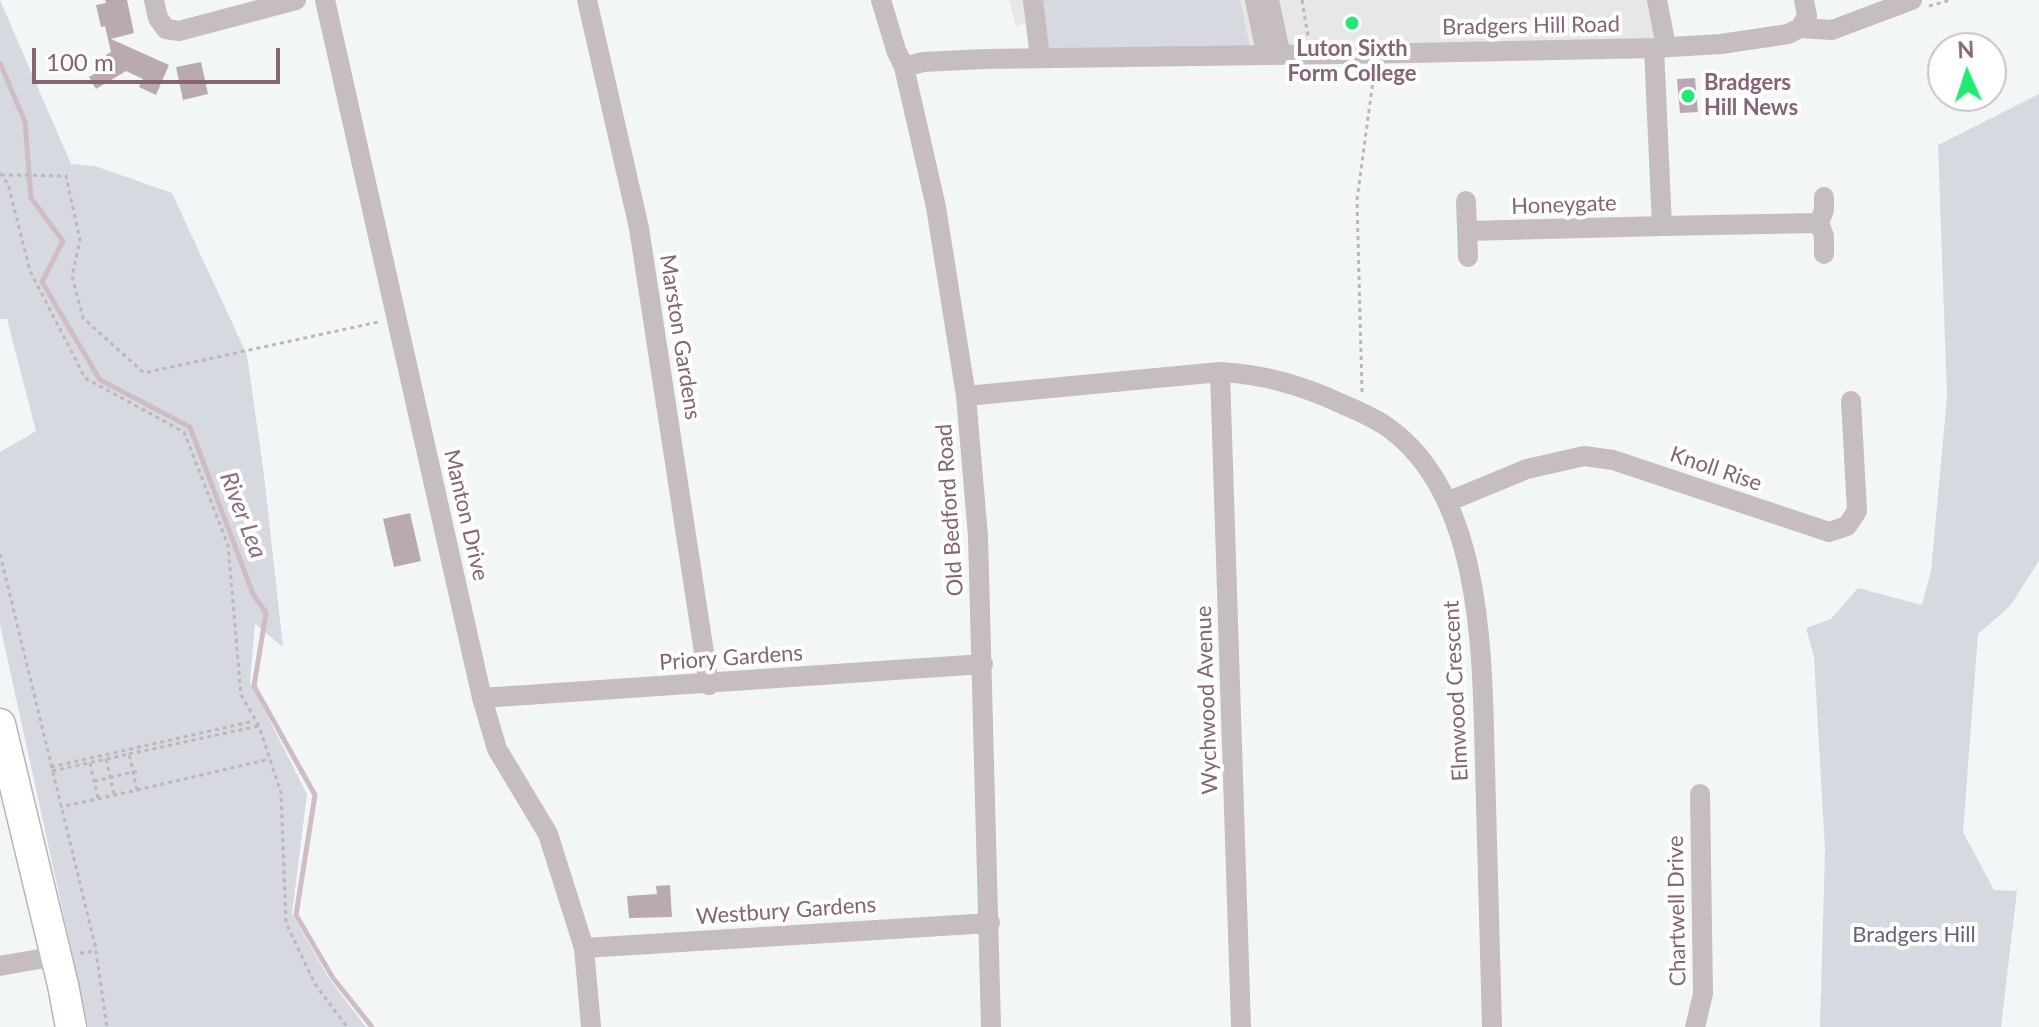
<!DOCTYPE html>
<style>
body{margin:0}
#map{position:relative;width:2039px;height:1027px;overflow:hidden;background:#f3f6f7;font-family:Lato,sans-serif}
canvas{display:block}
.north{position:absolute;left:1927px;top:32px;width:80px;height:80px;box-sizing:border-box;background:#fff;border:2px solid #cfc1c6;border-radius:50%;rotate:357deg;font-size:22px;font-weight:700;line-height:32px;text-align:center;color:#866471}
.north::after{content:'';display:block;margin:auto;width:28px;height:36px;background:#1eec71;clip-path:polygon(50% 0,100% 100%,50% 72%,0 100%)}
.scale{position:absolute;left:32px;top:48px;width:248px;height:36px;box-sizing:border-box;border:4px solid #866471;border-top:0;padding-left:10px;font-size:24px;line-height:28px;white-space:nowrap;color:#866471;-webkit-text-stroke:6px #fff;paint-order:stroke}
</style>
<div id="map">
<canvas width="2039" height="1027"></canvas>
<div class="north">N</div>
<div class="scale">100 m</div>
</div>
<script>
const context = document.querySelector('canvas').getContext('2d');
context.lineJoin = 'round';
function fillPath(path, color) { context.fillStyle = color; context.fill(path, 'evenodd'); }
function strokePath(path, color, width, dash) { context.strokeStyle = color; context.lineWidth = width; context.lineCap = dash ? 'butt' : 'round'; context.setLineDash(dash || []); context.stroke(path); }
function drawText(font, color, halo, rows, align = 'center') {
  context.font = font + ' Lato,sans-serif'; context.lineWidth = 8; context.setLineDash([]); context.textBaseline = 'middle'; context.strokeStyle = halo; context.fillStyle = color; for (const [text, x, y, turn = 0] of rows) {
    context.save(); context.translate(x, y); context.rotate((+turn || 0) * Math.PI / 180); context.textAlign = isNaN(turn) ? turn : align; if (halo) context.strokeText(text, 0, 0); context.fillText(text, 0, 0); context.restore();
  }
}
const built = new Path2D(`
 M1009,0H1667L1675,39L1250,47L1032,21L1016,26Z`);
const green = new Path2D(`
 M0,0L71,164L95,166L172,193L247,355L264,475L283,647L255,624L250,682L307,794L292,914L330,980L366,1027H88L0,625V452L36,431L7,319H0Z
 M1040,0H1240L1250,47L1045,49Z
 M2039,94V561L2010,606L1978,634L1963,832L1994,890L2017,891L2001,1027H1820L1825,850L1814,657L1806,628L1831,619L1858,588L1922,605L1931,571L1947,397L1938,145Z`);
const stream = new Path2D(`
 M0,63L25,122L31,198L63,241L42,282L100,380L190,427L253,594L266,613L254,686L315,795L296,915L333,978L372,1027`);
const building = new Path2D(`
 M105,0H127L134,33L111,39L169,65L156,95L139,87L143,79L126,71L96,89L89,77L111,64L106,55L111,52L105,26L101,27L96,5L106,3Z
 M201,62L208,94L183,100L176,67Z
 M1695,78L1698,112L1680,113L1677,79Z
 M410,513L421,561L394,567L383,519Z
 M670,885L672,917L629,918L627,896L657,894L656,886Z`);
const path = new Path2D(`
 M1302,0L1308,36
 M1929,6L1951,0
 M0,173L8,184L30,271L85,378L184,432L228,545L241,695L259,726L281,793L286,923L315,984L347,1027
 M1,175L66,176L80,240L72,276L83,318L144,373L378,322
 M1362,392L1357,200L1374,73
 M0,554L95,945L107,1027
 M129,754L259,726
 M106,759L114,794
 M90,763L98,798
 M51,767L254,721
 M52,771L129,754L137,790L61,807
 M94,781L138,771
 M137,790L270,759
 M80,953L96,951`);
const minor = new Path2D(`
 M154,0L158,18L166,29L179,31L296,0
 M325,0L482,698L497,749L548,834L584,948L591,1027
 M587,0L639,228L709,685
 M881,0L896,50L904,67L936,207L966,396L978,536L991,1027
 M1033,0L1040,57
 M1255,0L1266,53
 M1269,0L1279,47
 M1657,0L1666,47
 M1800,28L1807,16L1804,0
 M904,67L923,62L984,59L1411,53L1654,48L1721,44L1788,34L1800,28L1832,30L1912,0
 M1824,197V210L1819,223L1824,236V254
 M1466,201L1468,257
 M1662,226L1819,223
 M1467,231L1662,226L1654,48
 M1220,372L1241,1027
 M966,396L1220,372C1263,374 1304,386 1342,404C1358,411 1376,418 1390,429C1485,499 1482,662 1485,767C1487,854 1490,940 1492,1027
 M1447,502L1527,469L1584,456L1613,460L1829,532L1847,526L1857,511L1851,401
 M482,698L983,664
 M584,948L990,923
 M0,966L56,956
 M1695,1027L1703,994L1700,794`);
const highway = new Path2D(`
 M0,724L63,985L71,1027`);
const markers = [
 [1352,23,8,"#1eec71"],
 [1688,96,8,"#1eec71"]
];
const streetNames = [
 ["Bradgers Hill Road",1531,26,-1],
 ["Honeygate",1564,205,-2],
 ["Marston Gardens",680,337,81],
 ["Knoll Rise",1716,469,19],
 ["Old Bedford Road",950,510,-94],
 ["Manton Drive",466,515,77],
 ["Priory Gardens",731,658,-4],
 ["Elmwood Crescent",1456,691,-93],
 ["Wychwood Avenue",1207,700,-92],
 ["Westbury Gardens",786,911,-4],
 ["Chartwell Drive",1677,911,-91]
];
const poiNames = [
 ["Luton Sixth",1352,49],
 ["Form College",1352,74],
 ["Bradgers",1704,83,"left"],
 ["Hill News",1704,108,"left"]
];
const parkNames = [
 ["Bradgers Hill",1914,935]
];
const waterNames = [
 ["River Lea",243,515,69]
];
fillPath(built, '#e7e7e8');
fillPath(green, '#d7d9e1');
strokePath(stream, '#cebdc7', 5);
fillPath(building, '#b9aab1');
strokePath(highway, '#bab2b5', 33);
strokePath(path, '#beb7ba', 3, [4, 4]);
strokePath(minor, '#c6bdc0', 20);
strokePath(highway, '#fff', 30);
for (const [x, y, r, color] of markers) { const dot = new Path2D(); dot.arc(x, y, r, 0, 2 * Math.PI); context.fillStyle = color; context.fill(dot); strokePath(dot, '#fff', 3); }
drawText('22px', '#866471', '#fff', streetNames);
drawText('bold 22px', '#866471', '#fff', poiNames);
drawText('22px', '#63647d', '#fff', parkNames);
drawText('italic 24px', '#916a80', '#fff', waterNames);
</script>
